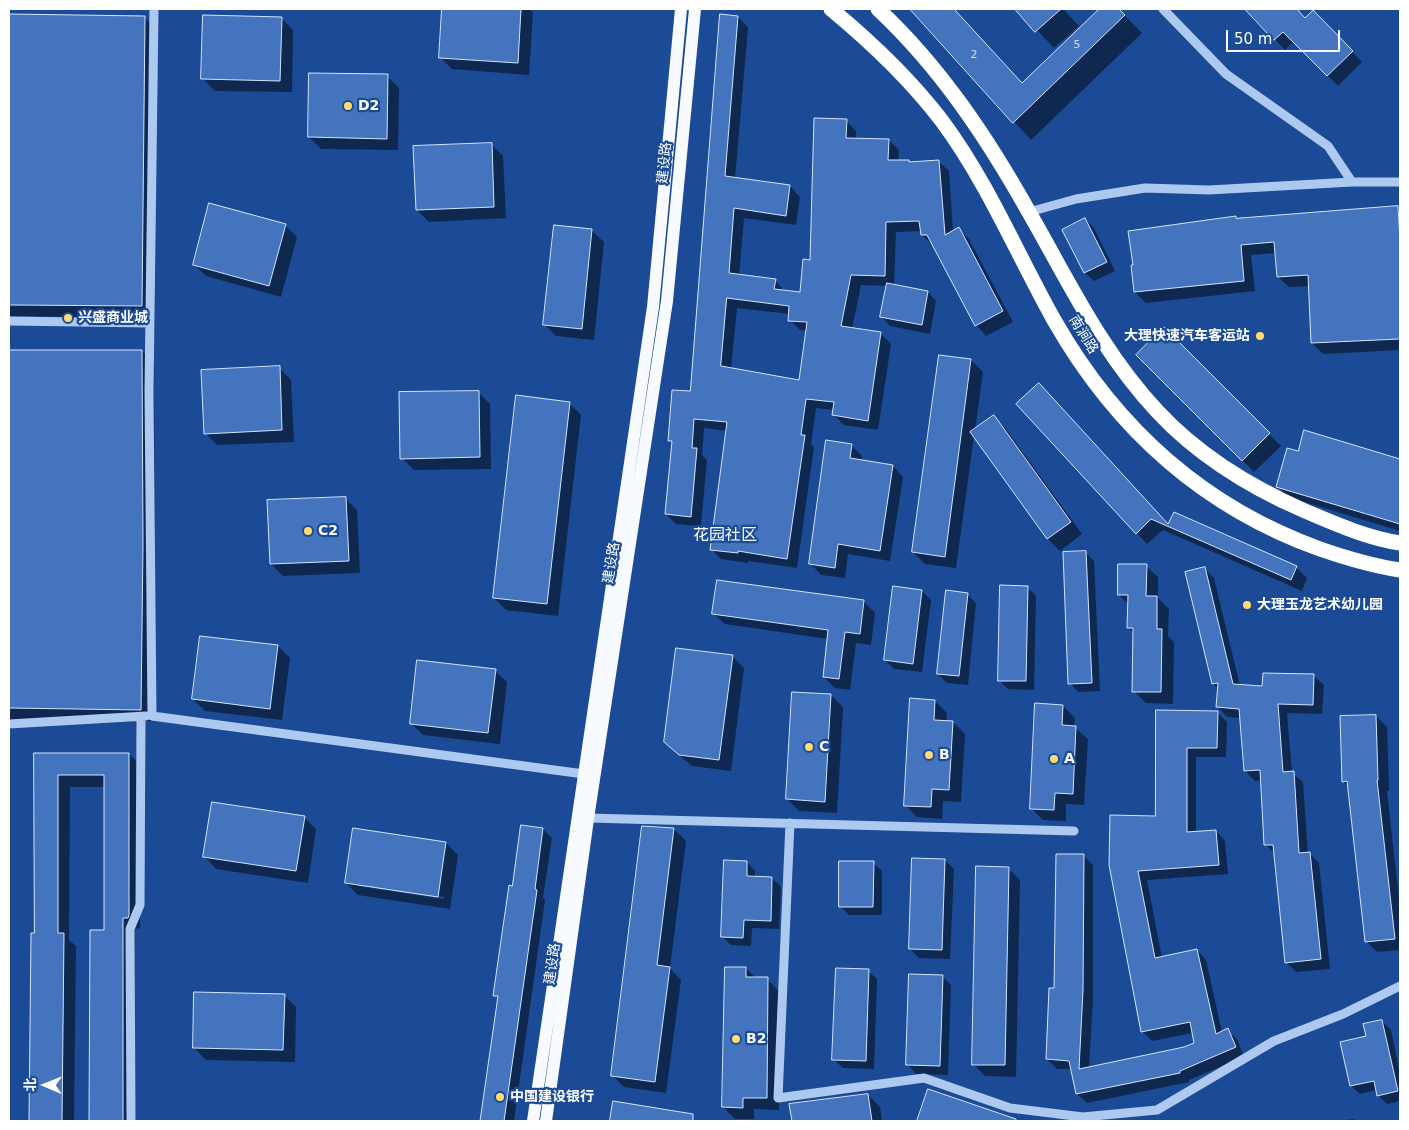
<!DOCTYPE html>
<meta charset="utf-8">
<style>
body{margin:0}
#map{position:relative;width:1409px;height:1130px;overflow:hidden;background:#1b4b96;font-family:"DejaVu Sans","Noto Sans SC",sans-serif}
canvas{display:block}
.frame{position:absolute;inset:0;border:10px solid #fff;pointer-events:none}
.north{position:absolute;left:20px;top:1060px;width:50px;height:50px;-webkit-text-stroke:4px #1b4b96;paint-order:stroke;rotate:271deg;font-size:14px;font-weight:700;line-height:20px;text-align:center;color:#fff}
.north::after{content:'';display:block;margin:auto;width:18px;height:22px;background:#fff;clip-path:polygon(50% 0,100% 100%,50% 72%,0 100%)}
.scale{position:absolute;left:1226px;top:30px;width:114px;height:22px;box-sizing:border-box;border:2px solid #fff;border-top:0;padding-left:6px;font-size:15px;line-height:18px;white-space:nowrap;color:#fff;-webkit-text-stroke:4px #1b4b96;paint-order:stroke}
</style>
<div id="map">
<canvas width="1409" height="1130"></canvas>
<div class="frame"></div>
<div class="north">北</div>
<div class="scale">50 m</div>
</div>
<script>
const context = document.querySelector('canvas').getContext('2d');
context.lineJoin = 'round';
function fillPath(path, color) { context.fillStyle = color; context.fill(path, 'evenodd'); }
function strokePath(path, color, width, dash) { context.strokeStyle = color; context.lineWidth = width; context.lineCap = dash ? 'butt' : 'round'; context.setLineDash(dash || []); context.stroke(path); }
function drawText(font, color, halo, rows, align = 'center') {
  context.font = font + ' "DejaVu Sans","Noto Sans SC",sans-serif'; context.lineWidth = 4.5; context.setLineDash([]); context.textBaseline = 'middle'; context.strokeStyle = halo; context.fillStyle = color; for (const [text, x, y, turn = 0] of rows) {
    context.save(); context.translate(x, y); context.rotate((+turn || 0) * Math.PI / 180); context.textAlign = isNaN(turn) ? turn : align; if (halo) context.strokeText(text, 0, 0); context.fillText(text, 0, 0); context.restore();
  }
}
const shadow = new Path2D(`
 M444,9H530L533,13L529,75L452,69L440,57Z
 M911,9H954L1023,84L1101,9H1118L1142,33L1031,140Z
 M1017,9H1063L1079,26L1054,48Z
 M1247,9H1296L1306,19L1313,12L1362,62L1338,86L1294,41L1285,50Z
 M9,15L144,17L156,29L153,318L9,316Z
 M738,17L748,27L735,179L790,186L800,197L796,225L744,218L739,276L775,280L785,292L801,293L811,261L846,120L856,131V139L889,140L899,150L898,161L910,163L938,161L949,171L953,232L959,229L969,239L1013,322L986,336L976,325L934,245H932L922,235V231L896,232L894,286L928,292L936,301L930,334L890,326L882,317L888,286L861,285L852,329L880,333L891,344L878,430L844,425L834,415V410L816,408L811,444L814,447L797,568L748,561V563L721,559L711,549L727,431L704,428L702,455L707,460L701,526L676,524L666,514L673,444L670,440L691,392ZM737,308L790,314V320L800,330L807,331L800,381L731,369Z
 M281,18L293,30L292,92L215,91L203,79Z
 M387,76L399,88L398,150L321,149L309,137Z
 M491,144L503,156L506,218L429,222L417,210Z
 M1400,207V350L1323,354L1312,343L1310,286L1289,287L1278,277L1276,253L1251,255L1255,291L1146,303L1135,292L1235,217L1237,219Z
 M1085,219L1094,228L1115,271L1094,281L1085,273L1064,230Z
 M285,225L297,237L281,297L206,276L194,264Z
 M592,231L604,242L594,340L556,336L545,325Z
 M1164,328L1281,446L1254,472L1138,355Z
 M9,351H142L154,363L155,556L152,721L9,720Z
 M971,360L983,372L975,431L994,417L1006,429L1082,534L1060,551L1048,539L974,436L956,568L925,564L913,552Z
 M279,368L291,380L294,442L217,445L205,433Z
 M478,392L490,404L491,469L414,470L402,458Z
 M569,403L581,415L558,616L506,610L494,598Z
 M1018,404L1169,525L1296,567L1307,578L1302,591L1163,530L1147,544Z
 M1305,431L1400,460V531L1288,497L1277,486L1298,453Z
 M851,445L862,456L861,461L893,466L903,477L890,561L848,554L845,578L821,575L811,564Z
 M345,498L357,510L360,573L283,576L271,564Z
 M1086,553L1094,561L1100,691L1078,692L1070,683Z
 M1146,566L1158,577V598L1169,609L1168,636L1174,642L1173,704L1146,703L1134,691L1135,634L1129,628V605L1119,595Z
 M1205,569L1214,578L1240,686L1263,687L1314,676L1324,685L1322,714L1287,713L1292,773L1303,782L1308,854H1310L1319,863L1330,969L1296,972L1286,962L1275,854L1266,845L1262,780L1255,781L1245,771L1241,718L1227,717L1218,707L1219,689L1213,684Z
 M718,581L864,602L875,613L871,645L856,643L850,690L835,688L824,677L828,639L725,624L713,613Z
 M1027,587L1036,596L1034,690L1008,689L999,680Z
 M922,591L931,600L922,672L894,669L885,660Z
 M967,594L976,603L968,685L947,683L938,674Z
 M278,646L290,658L282,720L205,711L193,699Z
 M732,656L744,668L731,771L692,766L678,754Z
 M495,671L507,682L500,744L423,735L411,723Z
 M831,695L843,707L837,813L799,811L787,799Z
 M935,701L947,713L946,722H953L965,734L961,802L943,801L942,819L917,817L905,805Z
 M1063,706L1075,718L1074,727L1088,739L1084,805L1066,804V821L1043,820L1031,808Z
 M1157,711L1217,712L1227,722L1226,757H1196V832L1216,831L1225,841L1228,874L1147,880L1162,958L1197,950L1206,960L1222,1032L1227,1030L1237,1039L1244,1057L1189,1080V1082L1087,1103L1077,1094L1072,1069H1057L1047,1059L1056,989L1084,856L1093,865V1000L1089,1068L1184,1048L1195,1044L1193,1033L1152,1041L1142,1031L1110,865L1157,817Z
 M1376,716L1387,727L1389,791H1387L1400,908V950L1377,952L1366,941L1349,787L1343,781Z
 M35,754H129L141,766L140,928L135,929L134,1121H91V932H105V787H70L69,940L76,946L74,1121H30L32,934H35Z
 M304,817L316,829L308,883L216,869L205,857Z
 M543,829L552,838L543,897L545,900L514,1121H481L499,999L495,995L514,887Z
 M674,829L686,841L670,968L681,980L666,1093L624,1087L612,1075Z
 M446,843L458,855L450,909L358,895L346,883ZM358,884L444,897V899L358,886Z
 M945,860L954,869L950,959L919,958L910,949Z
 M747,862L755,871V878H772L781,887L779,929L752,928L751,946L731,945L722,936Z
 M873,863L882,871V915H849L840,906Z
 M1008,868L1020,880L1016,1077L985,1076L973,1064Z
 M746,968L756,978L767,979L779,991V1110L754,1109V1119H735L723,1107Z
 M868,971L877,979L874,1069L843,1068L834,1060Z
 M942,976L951,985L948,1075L916,1074L908,1065Z
 M284,995L296,1007L295,1062L206,1060L194,1048Z
 M1382,1021L1391,1030L1400,1074V1101L1387,1104L1378,1095L1377,1090L1360,1094L1351,1086L1367,1037Z
 M929,1091L1000,1115L1006,1121H919Z
 M868,1095L880,1107L882,1121H793L791,1105Z
 M614,1103L672,1112L681,1121H611Z
 M1354,1119L1356,1121H1335Z`);
const building = new Path2D(`
 M442,9H521L518,63L439,58Z
 M910,9H954L1022,83L1099,9H1119L1125,15L1013,123Z
 M1015,9H1061L1035,32Z
 M1245,9H1297L1305,18L1313,10L1353,51L1327,76L1283,32L1274,40Z
 M9,14L145,16L142,306L9,305Z
 M720,14L738,16L725,176L790,185L786,216L734,208L729,273L776,279L774,289L800,292L803,259L810,260L814,118L847,119L846,138L889,139L888,160H909V162L939,160L945,235L959,227L1003,311L975,326L927,235H921L919,221L886,222L885,276L851,275L841,326L881,332L868,421L832,415L834,402L806,399L801,435H805L787,559L738,551V553L710,550L727,422L694,419L692,448H697L691,517L665,514L672,441H668L672,390L690,391ZM727,298L789,306L788,321L807,322L799,380L721,366Z
 M203,15L282,17L280,81L201,79Z
 M309,73L388,74L387,139L308,137Z
 M492,143L494,207L416,210L413,146Z
 M209,203L286,224L269,286L193,265Z
 M1398,206L1400,241V339L1311,343L1308,275L1277,277L1274,242L1241,245L1244,281L1134,292L1131,265H1133L1128,231L1236,216V218Z
 M1085,218L1107,262L1084,273L1062,230Z
 M554,225L592,229L582,329L543,325Z
 M887,283L928,291L922,325L880,317Z
 M1164,327L1270,433L1242,461L1136,355Z
 M9,350H142L143,544L141,710L9,708Z
 M939,355L971,359L945,557L912,552Z
 M280,366L282,430L204,434L201,370Z
 M1039,383L1168,524L1174,512L1297,566L1291,580L1151,519L1136,534L1016,404Z
 M479,391L480,457L400,459L399,392Z
 M516,395L570,402L547,604L493,598Z
 M994,415L1071,522L1047,539L970,432Z
 M1304,430L1400,459V524L1276,487L1287,448L1298,451Z
 M826,440L852,444L850,458L893,465L880,551L838,544L835,568L809,564Z
 M346,497L349,561L270,564L267,500Z
 M1086,551L1092,683L1068,684L1063,552Z
 M1118,564H1147L1146,596H1157V629H1162L1161,692H1132L1133,628H1127L1128,595H1118Z
 M1205,567L1233,684L1262,686L1263,673L1314,674L1313,705L1278,704L1283,772L1294,771L1299,853L1310,852L1321,959L1285,963L1273,845H1264L1260,770L1244,771L1239,709L1216,707L1218,683L1212,684L1185,572Z
 M717,580L864,600L860,634L845,632L839,679L823,677L828,630L712,614Z
 M1000,585L1028,586L1026,681H998Z
 M893,586L922,590L913,664L884,660Z
 M946,590L968,593L959,676L937,674Z
 M200,636L278,645L270,709L192,699Z
 M676,648L733,655L719,760L679,755L664,742Z
 M417,660L496,669L488,733L410,724Z
 M792,692L831,694L825,802L786,799Z
 M910,698L935,700L934,720L953,721L949,790L932,789L931,807L904,806Z
 M1035,703L1063,705L1062,725L1076,726L1073,794L1055,793L1054,810L1030,809Z
 M1156,710L1218,711L1217,748H1187V832L1216,830L1219,865L1138,871L1155,958L1197,949L1216,1034L1228,1028L1236,1047L1180,1071V1073L1076,1094L1069,1061L1046,1059L1049,988H1054L1056,854H1084L1083,990L1079,1069L1184,1047L1194,1043L1190,1022L1141,1032L1109,865L1110,815L1155,816Z
 M1376,715L1378,780H1377L1395,939L1365,942L1347,781L1342,782L1340,716Z
 M34,753H129V915L128,918H123V1121H89L90,930H104V775H58V933H64L62,1121H29L31,933H34Z
 M212,802L305,816L296,871L203,857Z
 M521,825L543,828L535,889L537,890L504,1121H480L498,996H493L509,885L512,886Z
 M642,826L674,828L657,965L670,967L655,1082L611,1076Z
 M353,828L446,842L438,897L345,883Z
 M912,858L945,859L942,950L909,949Z
 M724,860L747,861V876L772,877L771,921L744,920L743,938L721,937Z
 M839,861H874L873,907H839Z
 M976,866L1009,867L1005,1065H972Z
 M725,967H746V977H768L767,1098H743V1108L722,1107Z
 M836,968L869,969L866,1061L832,1060Z
 M909,974L943,975L940,1066L906,1065Z
 M194,992L285,994L283,1050L193,1048Z
 M1382,1020L1398,1091L1377,1096L1374,1081L1350,1086L1340,1042L1366,1036L1363,1024Z
 M928,1089L1016,1119V1121H917Z
 M868,1094L872,1121H792L789,1104Z
 M613,1101L693,1114V1121H610Z`);
const minor = new Path2D(`
 M154,9L149,391L152,716L584,774
 M1163,9L1226,74L1328,146L1352,182
 M1029,212L1076,199L1145,188L1209,190L1352,182H1400
 M9,321L150,323
 M9,724L146,716
 M588,818L1074,831
 M790,823L778,1098L924,1078L1010,1108L1083,1117L1157,1110L1274,1041L1343,1014L1400,986
 M131,1121L130,929L140,905L141,717`);
const major = new Path2D(`
 M533,1121L653,307L681,9
 M546,1121L589,812L667,301L695,9`);
const highway = new Path2D(`
 M831,9C872,43 910,79 942,121C988,183 1017,254 1054,320C1115,427 1203,507 1320,549C1346,558 1373,566 1400,570
 M878,9C941,68 988,139 1030,214C1069,282 1103,354 1158,412C1199,456 1250,487 1305,511C1336,524 1367,538 1400,543`);
const markers = [
 [348,106,5,"#ffdc6d"],
 [68,318,5,"#ffdc6d"],
 [1260,336,5,"#ffdc6d"],
 [308,531,5,"#ffdc6d"],
 [1247,605,5,"#ffdc6d"],
 [809,747,5,"#ffdc6d"],
 [929,755,5,"#ffdc6d"],
 [1054,759,5,"#ffdc6d"],
 [736,1039,5,"#ffdc6d"],
 [500,1097,5,"#ffdc6d"]
];
const numberNames = [
 ["5",1077,45],
 ["2",974,55]
];
const poiNames = [
 ["D2",358,106],
 ["兴盛商业城",78,318],
 ["大理快速汽车客运站",1250,336,"right"],
 ["C2",318,531],
 ["大理玉龙艺术幼儿园",1257,605],
 ["C",819,747],
 ["B",939,755],
 ["A",1064,759],
 ["B2",746,1039],
 ["中国建设银行",510,1097]
];
const streetNames = [
 ["建设路",665,163,-84],
 ["南涧路",1083,335,58],
 ["建设路",612,563,-81],
 ["建设路",553,964,-82]
];
const quarterNames = [
 ["花园社区",725,536]
];
fillPath(shadow, '#0007');
fillPath(building, '#4474bd');
strokePath(building, '#d5e4fb', 1);
strokePath(minor, '#aec9f0', 9);
strokePath(major, '#f7faff', 12);
strokePath(highway, '#fff', 15);
for (const [x, y, r, color] of markers) { const dot = new Path2D(); dot.arc(x, y, r, 0, 2 * Math.PI); context.fillStyle = color; context.fill(dot); strokePath(dot, '#1b4b96', 2); }
drawText('11px', '#d0dcee', null, numberNames);
drawText('bold 14px', '#fff', '#1b4b96', poiNames, 'left');
drawText('14px', '#fff', '#1b4b96', streetNames);
drawText('16px', '#fff', '#1b4b96', quarterNames);
</script>
